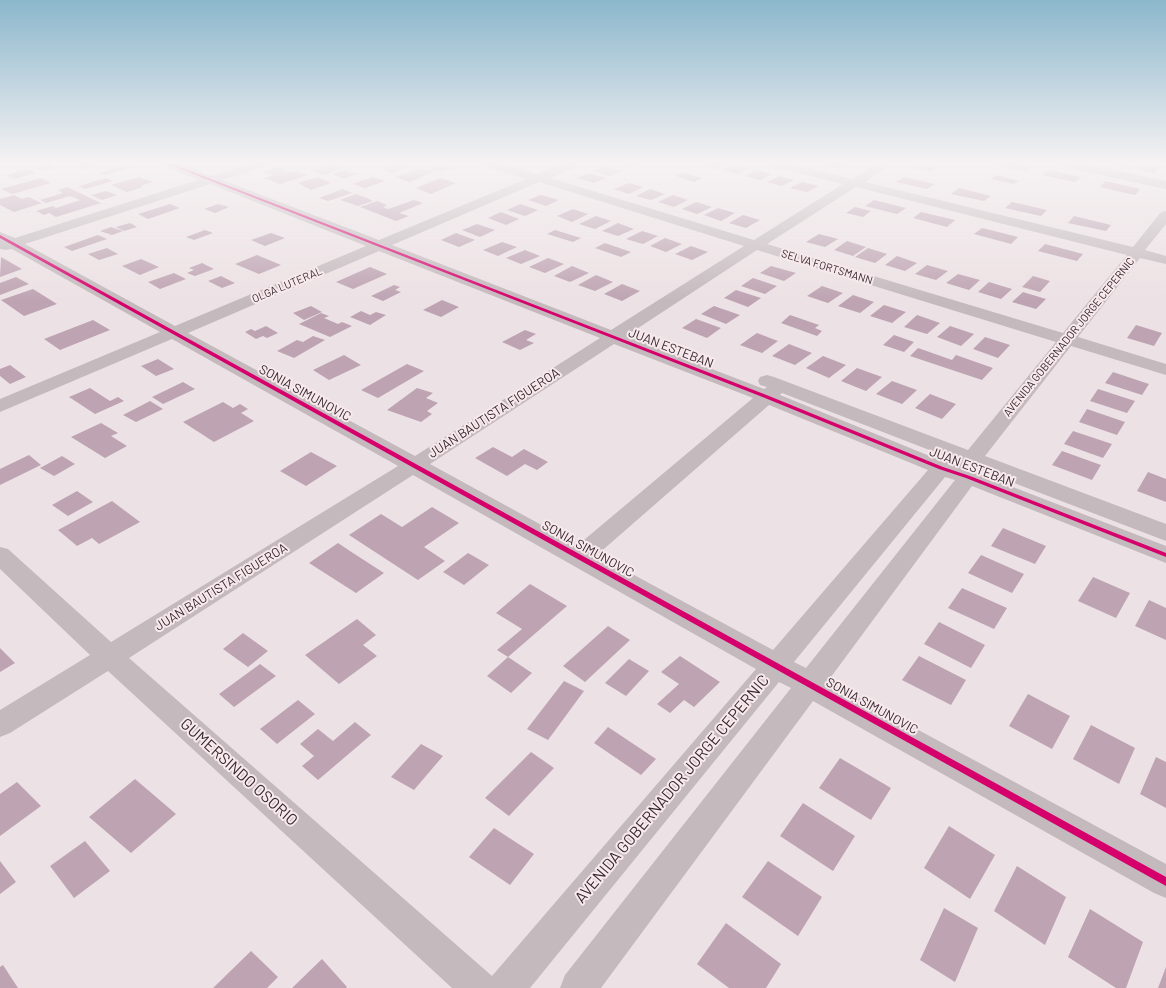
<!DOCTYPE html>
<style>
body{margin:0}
canvas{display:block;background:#ece1e4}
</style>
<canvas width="1166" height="988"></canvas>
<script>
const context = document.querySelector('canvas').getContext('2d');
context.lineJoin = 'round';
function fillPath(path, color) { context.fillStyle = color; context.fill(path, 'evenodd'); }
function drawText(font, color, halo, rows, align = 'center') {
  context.font = font + ' Barlow,sans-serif'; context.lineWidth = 4; context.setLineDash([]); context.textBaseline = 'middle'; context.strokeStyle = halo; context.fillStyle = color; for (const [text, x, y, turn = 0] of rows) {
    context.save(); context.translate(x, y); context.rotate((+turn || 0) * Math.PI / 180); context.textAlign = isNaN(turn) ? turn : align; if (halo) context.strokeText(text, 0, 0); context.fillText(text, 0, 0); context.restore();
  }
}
const building = new Path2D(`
 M87,163H94L99,165L84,169L77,166Z
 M333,163L347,166L324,175L311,170Z
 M398,163L411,166L393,173L382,169Z
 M618,163H638L629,167Z
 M704,163H727L715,169L701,165Z
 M828,163H851L840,169L825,165Z
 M997,163H1016L1032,167L1026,172L995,165Z
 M1108,163H1131L1126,168Z
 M1141,163L1160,167L1154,173L1135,169Z
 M48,164L56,167L41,171L34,168Z
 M127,164L133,167L105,175L99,173Z
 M439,164L452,168L441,172L428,168Z
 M735,164L749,168L737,174L722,170Z
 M928,165L937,168L930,172L915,168L919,166L925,167Z
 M604,166L622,171L610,176L593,171Z
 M277,167L286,170L276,174L286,171L291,172L296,171L308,175L280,184L264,178L273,175L263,172Z
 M420,168L434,172L409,182L395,177Z
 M28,169L36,173L14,179L6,175Z
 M345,170L357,174L344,179L332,174Z
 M757,170L772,174L760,180L745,176Z
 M1048,170L1081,177L1075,182L1042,175Z
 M589,173L606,178L594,183L577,178Z
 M683,173L702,178L694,182L675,176Z
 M996,175L1019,181L1014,184L991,179Z
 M779,176L794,180L782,186L767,182Z
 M139,177L153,182L140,186L143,187L127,192L111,185Z
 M318,177L331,183L311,190L298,183Z
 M373,177L385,181L365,188L353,184Z
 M904,177L935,184L927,189L896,182Z
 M41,178L51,183L12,194L1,189Z
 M106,178L113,181L85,189L79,186Z
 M440,178L456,183L431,194L416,188Z
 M1105,181L1140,189L1135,195L1100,187Z
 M802,182L819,186L807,192L790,188Z
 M629,183L643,187L629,194L614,189Z
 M67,187L101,203L56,217L49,213L44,215L36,211L53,206L56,208L80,200L70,196L46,203L40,200L63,193L58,190Z
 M959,188L991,196L984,201L951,194Z
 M343,189L352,193L328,201L319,198Z
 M650,189L665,194L651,200L636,196Z
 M106,191L117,195L102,200L91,195Z
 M356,194L367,198L373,201L358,206L340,200Z
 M14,195L22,199L28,197L42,203L14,212L0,205V199Z
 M541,195L559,200L546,206L528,200Z
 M673,195L688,200L674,207L658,202Z
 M414,200L423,203L399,213L409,216L396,221L360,207L377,201L387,205L383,207L388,209Z
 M874,200L906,208L897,214L865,206Z
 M696,202L712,207L697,214L682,209Z
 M1012,202L1047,210L1041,216L1005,208Z
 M170,204L180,208L148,219L138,214Z
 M218,204L229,207L215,213L204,209Z
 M520,204L538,210L525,216L507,210Z
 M855,207L871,211L863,217L846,213Z
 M718,208L735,213L721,221L704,215Z
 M573,209L588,214L572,222L557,216Z
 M501,212L519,219L506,225L488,218Z
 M921,212L955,220L947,227L913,218Z
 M743,215L760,220L746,228L729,223Z
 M596,216L611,221L595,229L579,224Z
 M1074,216L1111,225L1106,231L1068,223Z
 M130,223L137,227L124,231L116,227Z
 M618,223L634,229L618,236L602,231Z
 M477,224L495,230L480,237L462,230Z
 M111,227L123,231L112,235L100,231Z
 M982,228L1018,237L1011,244L974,234Z
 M205,230L213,233L194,240L186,237Z
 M555,230L581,238L573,242L547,234Z
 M642,231L658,236L643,244L626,239Z
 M271,233L285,238L265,246L251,240Z
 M456,233L475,240L459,247L441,240Z
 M819,234L838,239L825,247L806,242Z
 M98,235L107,239L72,251L64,247Z
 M665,238L682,244L666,252L650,246Z
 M847,241L866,247L853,256L834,250Z
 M502,242L517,247L498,256L483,250Z
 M605,243L631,252L621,257L595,248Z
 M1045,244L1083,254L1077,261L1038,251Z
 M691,246L708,252L692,260L675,254Z
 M107,248L118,254L99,260L88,254Z
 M868,248L887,254L875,263L855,257Z
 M525,250L540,256L521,264L506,258Z
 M257,255L281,265L259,274L235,264Z
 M897,256L917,263L905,271L885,265Z
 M1,257L22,269L0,277Z
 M548,258L564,264L545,273L529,267Z
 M141,259L159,267L140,275L122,266Z
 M202,263L214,269L195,276L187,273L194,270L189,268Z
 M927,265L948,271L936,280L915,274Z
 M572,266L589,273L570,282L554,276Z
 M771,266L796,273L784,281L760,273Z
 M370,267L387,274L353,289L336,282Z
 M174,273L186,279L160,289L148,282Z
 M958,274L980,280L969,290L946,283Z
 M596,275L613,282L595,291L578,285Z
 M221,276L235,283L222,288L208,281Z
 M1033,276L1050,281L1040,292L1022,287Z
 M16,277L29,284L0,295V283Z
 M753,278L777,286L765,294L741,286Z
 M989,282L1012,289L1001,299L978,292Z
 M622,284L640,291L622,301L604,294Z
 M394,285L400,287L395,290L401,292L383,301L371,296Z
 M822,286L843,293L828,303L807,296Z
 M33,289L57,304L24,316L1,300Z
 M736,290L761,298L748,307L724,298Z
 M1023,292L1046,299L1036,309L1012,302Z
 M853,295L874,302L860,313L838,306Z
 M442,300L459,307L441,317L423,310Z
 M884,305L906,312L892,323L870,316Z
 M311,306L322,312L304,320L293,313Z
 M714,306L740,315L726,324L701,314Z
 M361,311L370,315L376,312L386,315L370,325L350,317Z
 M321,313L329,316L324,318L338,324L342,322L352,326L330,337L299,324Z
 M790,315L819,325L815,328L822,331L817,336L781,323Z
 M917,315L940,323L927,334L904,327Z
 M696,319L721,328L707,338L682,328Z
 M93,320L110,330L60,350L44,339Z
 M1136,325L1162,333L1154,346L1127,338Z
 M266,326L278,333L267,338L263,336L256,339L245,332L251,329L255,331Z
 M950,326L974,334L961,346L937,337Z
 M525,330L536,334L526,340L534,343L520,350L502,342Z
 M757,333L778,341L762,353L740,345Z
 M894,335L914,342L904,352L883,345Z
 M313,336L325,340L294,358L277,351L297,340L303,342Z
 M985,337L1010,345L998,358L973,349Z
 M789,344L812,353L795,365L772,356Z
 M918,348L952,360L956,355L993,368L982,380L910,356Z
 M344,355L361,365L329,380L313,370Z
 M823,356L846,365L829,378L806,368Z
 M158,359L174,369L156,376L141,366Z
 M407,364L424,371L378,398L361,390Z
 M10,365L26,377L10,384L0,376V369Z
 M857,368L882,377L866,391L841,381Z
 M1113,372L1149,384L1142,395L1105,383Z
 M892,381L917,390L902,404L876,394Z
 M183,382L195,389L163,404L152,397Z
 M90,388L110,401L118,397L124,401L95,414L69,397Z
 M417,388L433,393L426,398L438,403L427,411L432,414L421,422L387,410Z
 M1098,389L1135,401L1127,413L1090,401Z
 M930,394L956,404L942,419L915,408Z
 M150,401L163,409L136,422L123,415Z
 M223,402L233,408L240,404L248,409L241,413L254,421L214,442L183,422Z
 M1087,409L1125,422L1117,435L1079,422Z
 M101,423L118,433L111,436L127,446L105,458L71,437Z
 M1073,431L1112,444L1103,458L1064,444Z
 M493,447L512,457L524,449L548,462L537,470L525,464L507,476L475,458Z
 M1062,451L1101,465L1092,480L1052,465Z
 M311,452L337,466L306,486L280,471Z
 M29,455L41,465L0,485V469Z
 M62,456L75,464L54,476L40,468Z
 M1148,472L1166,479V502L1137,491Z
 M77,491L93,502L68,516L52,505Z
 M112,501L140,522L99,544L92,538L77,546L58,530Z
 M432,507L459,523L424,547L445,561L418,580L349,535L381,514L402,527Z
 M1003,528L1046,546L1035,564L991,546Z
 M338,543L353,553L384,573L356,593L309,563Z
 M468,553L489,565L464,585L443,572Z
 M981,555L1024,574L1012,593L968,573Z
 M1093,577L1130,593L1116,618L1078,601Z
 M530,584L567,606L508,657L497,650L522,629L496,613Z
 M962,588L1007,608L994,629L948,608Z
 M1149,600L1166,608V640L1135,626Z
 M357,619L376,635L363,645L377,656L339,684L305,655Z
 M939,622L985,645L971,668L924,644Z
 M608,626L630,640L585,682L563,666Z
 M243,633L268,651L248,667L223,649Z
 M0,648L15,663L0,672Z
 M680,656L720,682L694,707L684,700L670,713L657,704L679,684L661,672Z
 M919,656L966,680L951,705L902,680Z
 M508,657L532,673L511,693L487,676Z
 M629,659L649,671L626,696L605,683Z
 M260,664L276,676L234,707L219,694Z
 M564,681L584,691L548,740L527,729Z
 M1028,694L1070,716L1052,749L1009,726Z
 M298,700L315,714L277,744L260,729Z
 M355,722L371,735L318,780L302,766L314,756L300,744L318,729L333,741Z
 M1091,725L1135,748L1119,784L1073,759Z
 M608,727L656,759L641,775L594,743Z
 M421,744L443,756L414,790L391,777Z
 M531,752L554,768L509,816L485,798Z
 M1156,757L1166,762V808L1140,794Z
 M840,758L891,788L871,820L819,788Z
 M135,779L176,814L131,853L89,817Z
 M17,782L41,806L0,836V794Z
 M803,803L855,836L833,871L780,836Z
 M949,826L995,855L970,899L924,868Z
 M494,828L534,854L510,885L469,857Z
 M85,841L110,871L74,898L50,866Z
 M0,861L16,882L0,894Z
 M768,861L822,897L798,936L742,897Z
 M1017,866L1066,897L1045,945L994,911Z
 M944,908L978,928L955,982L920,960Z
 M1090,909L1143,942L1126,988H1116L1068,957Z
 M726,923L781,964L766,988H729L697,964Z
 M251,951L278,977L267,988H213Z
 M322,959L347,987L346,988H292Z
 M3,965L18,988H0V967Z
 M1166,967V988H1158Z`);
const minor = new Path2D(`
 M161,163H178L211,176L251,163H269L267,166L222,180L379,240L526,179L484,166L482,163H501L537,174L564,163H580L578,166L550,178L754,240L843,184L769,166L767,163H788L852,179L878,163H892L865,182L1133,247L1161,212L1166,211V224L1145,250L1166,256V264L1140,258L1078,337L1166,364V375L1071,346L985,456L1166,524V541L980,470L979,474L1166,546V563L972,486L828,681L1166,864V898L1154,893L813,701L601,988H560L565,975L791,688L779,682L530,988H452L108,671L10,733L0,737V710L90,655L0,569V547L8,549L111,642L398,466L172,339L0,412V399L160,332L12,249L5,250L0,249V232L15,238L198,180L163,166ZM539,182L744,246L611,330L392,245ZM210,184L366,246L175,326L25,244ZM856,187L1127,255L1063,333L767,244ZM757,250L1056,342L968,450L774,377L767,375L760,377L758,381L760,385L767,387L764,389L626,336ZM379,251L600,338L415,456L188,333ZM614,344L753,398L578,545L430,464ZM782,393L950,458L942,461L780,395ZM769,405L928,470L773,650L597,555ZM413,475L756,669L492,976L129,658ZM945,477L955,480L806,668L794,662Z
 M1057,163H1080L1166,181V189L1063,167L1059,166Z`);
const cycleway = new Path2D(`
 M165,163H170L769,396L943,467L970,476L1166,553V557L966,478L939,469L765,398Z
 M0,235L1166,877V886L0,238Z`);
const farStreetnames = [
 ["SELVA FORTSMANN",827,267,17],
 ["OLGA LUTERAL",287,285,-23],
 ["AVENIDA GOBERNADOR JORGE CEPERNIC",1069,337,-51]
];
const streetNames = [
 ["JUAN ESTEBAN",671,348,21],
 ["SONIA SIMUNOVIC",305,393,29],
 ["JUAN BAUTISTA FIGUEROA",494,413,-33],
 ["JUAN ESTEBAN",972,467,21],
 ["SONIA SIMUNOVIC",588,549,29],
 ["JUAN BAUTISTA FIGUEROA",221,587,-32],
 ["SONIA SIMUNOVIC",872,706,29]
];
const nearStreetnames = [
 ["GUMERSINDO OSORIO",239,772,42],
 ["AVENIDA GOBERNADOR JORGE CEPERNIC",672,789,-50]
];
fillPath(building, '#bea4b2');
fillPath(minor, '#c4babe');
fillPath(cycleway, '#d6006c');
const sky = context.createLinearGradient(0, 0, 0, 301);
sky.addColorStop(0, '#8bb7cc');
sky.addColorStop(0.54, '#f6f2f3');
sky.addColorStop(1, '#f6f2f300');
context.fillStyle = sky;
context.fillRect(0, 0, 1166, 301);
drawText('11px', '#35292f', '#f8e9ed', farStreetnames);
drawText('13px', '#35292f', '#f8e9ed', streetNames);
drawText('16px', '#35292f', '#f8e9ed', nearStreetnames);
</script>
